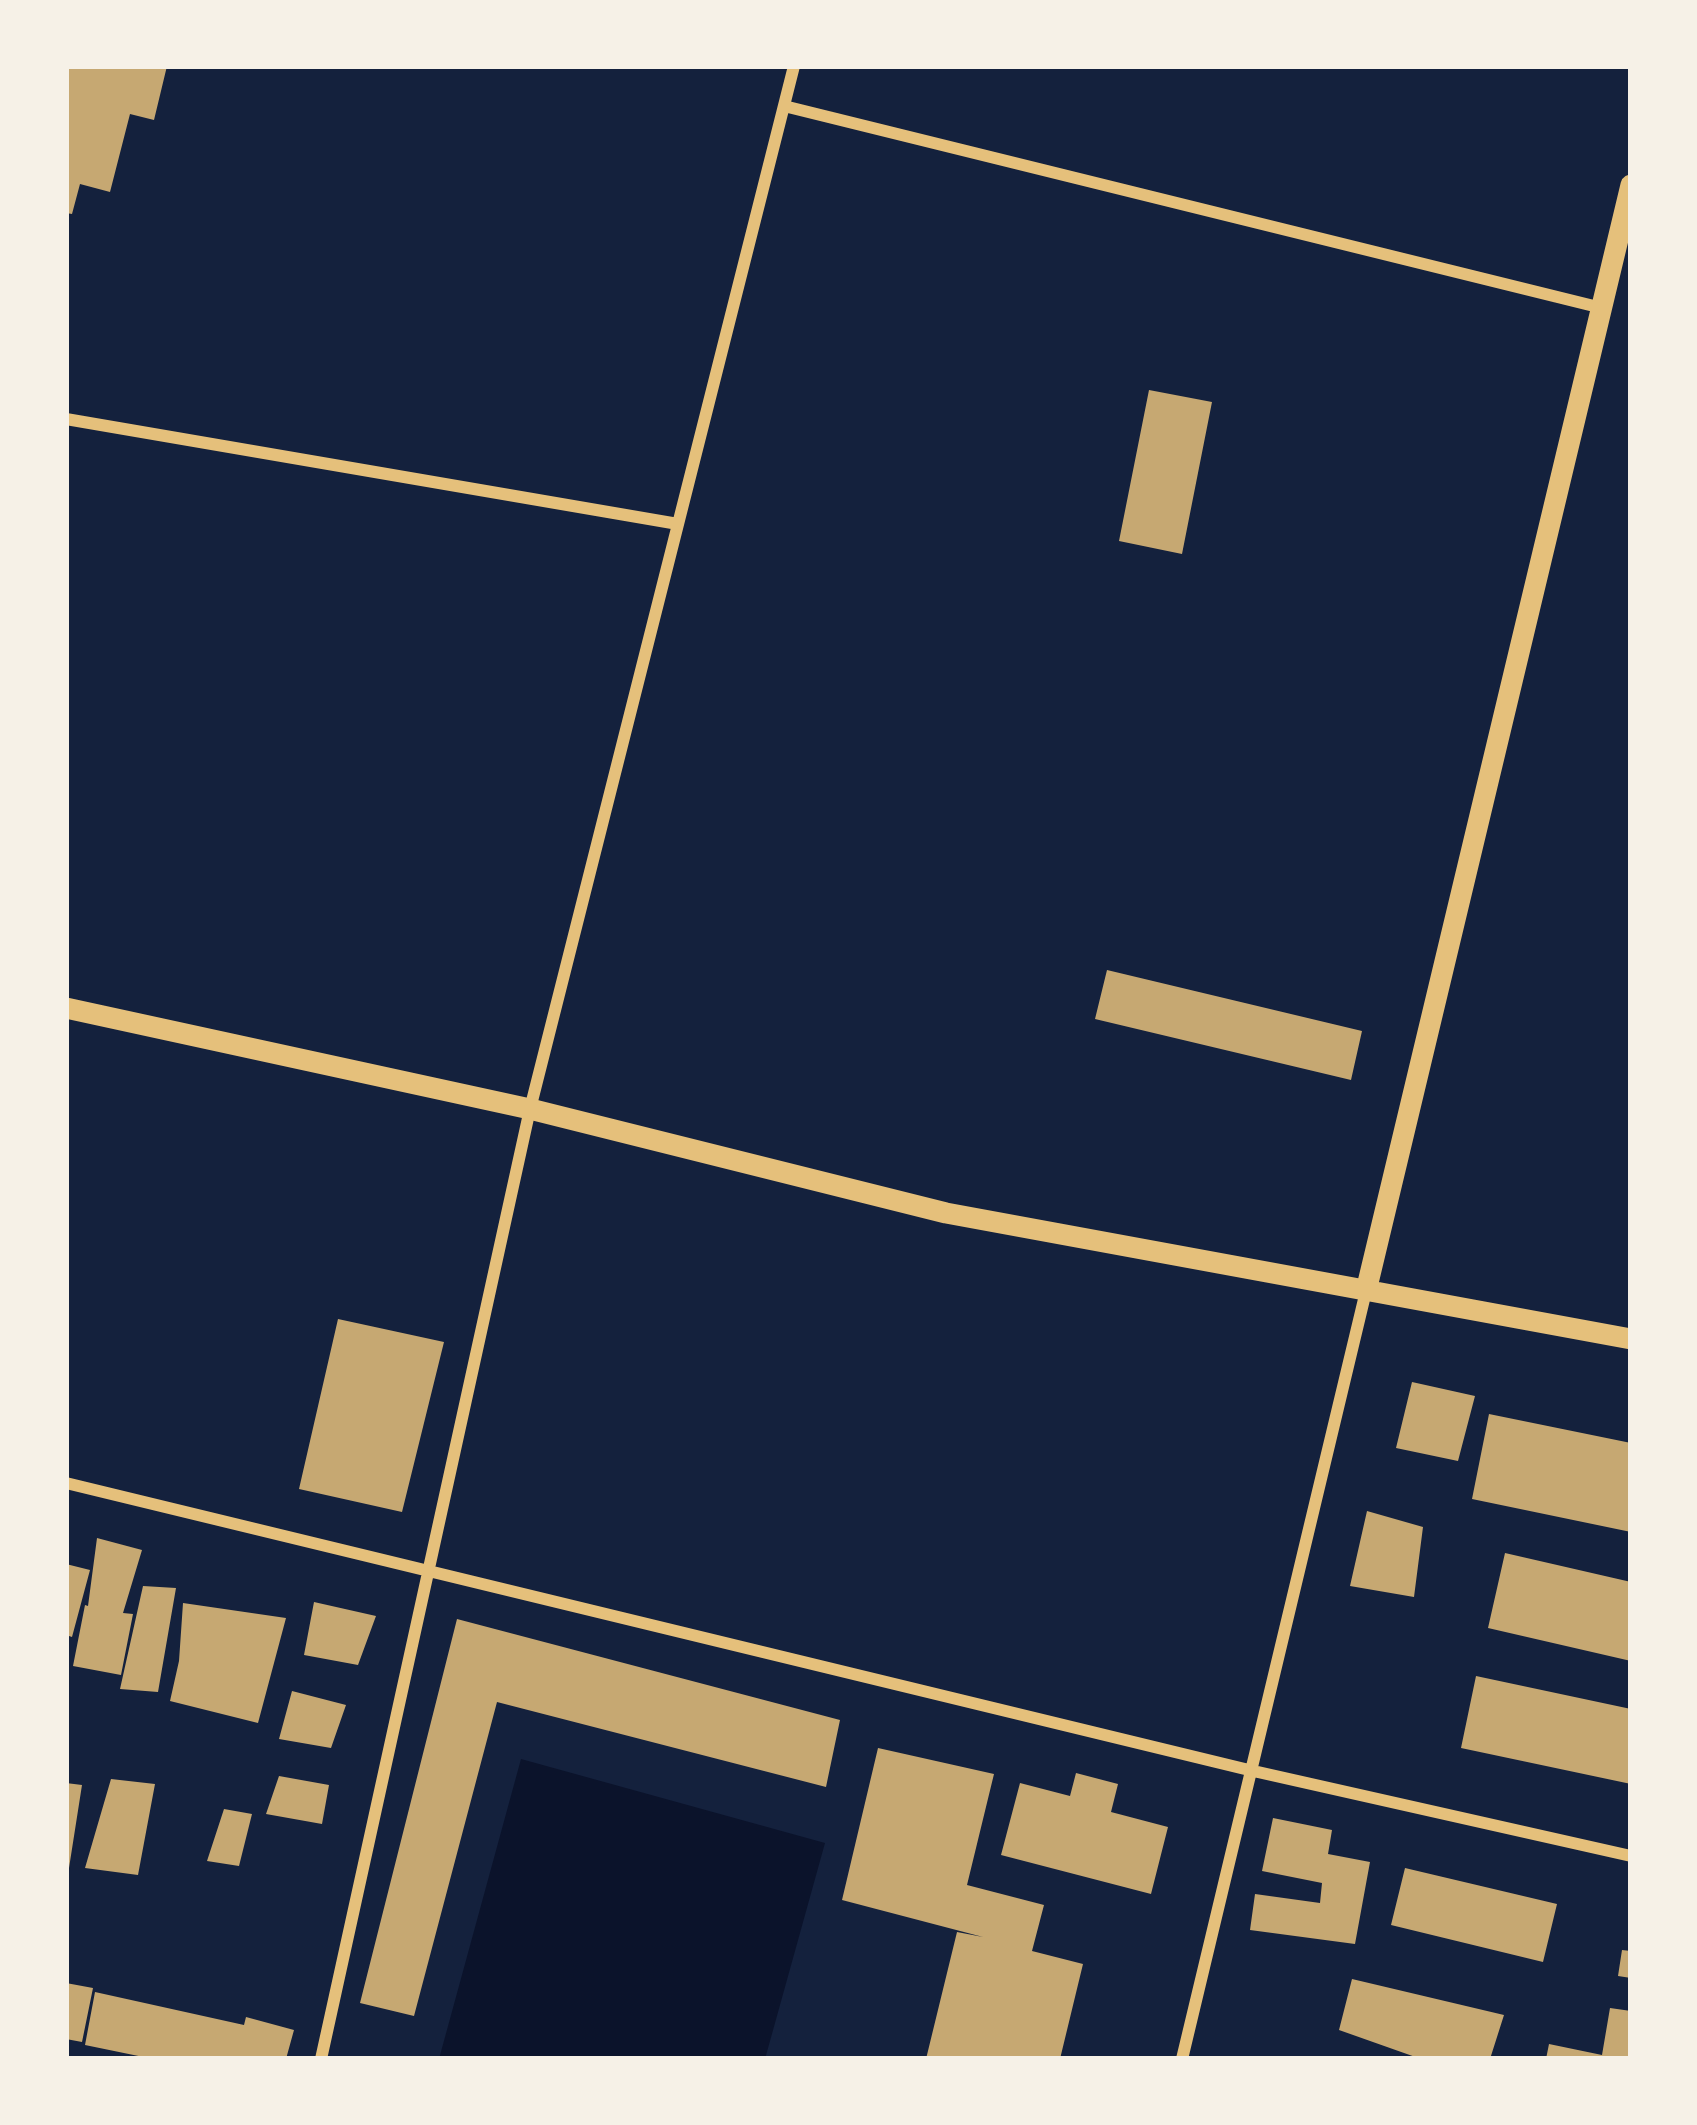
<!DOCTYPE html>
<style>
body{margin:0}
#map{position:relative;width:1697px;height:2125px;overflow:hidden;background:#14213d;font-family:"PT Sans",sans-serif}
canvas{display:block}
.frame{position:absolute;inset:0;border:69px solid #f6f1e7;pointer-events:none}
</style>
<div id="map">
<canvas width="1697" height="2125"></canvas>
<div class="frame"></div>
</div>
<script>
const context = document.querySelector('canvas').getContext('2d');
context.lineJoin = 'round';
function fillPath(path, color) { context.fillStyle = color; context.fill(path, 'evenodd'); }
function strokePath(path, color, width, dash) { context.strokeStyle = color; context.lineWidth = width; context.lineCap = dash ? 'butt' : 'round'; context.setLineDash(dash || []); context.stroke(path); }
const water = new Path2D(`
 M521,1759L825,1843L765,2059H439Z`);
const building = new Path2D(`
 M66,66H167L154,120L130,114L110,192L80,184L72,214L66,213Z
 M1149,390L1212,402L1182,554L1119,541Z
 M1107,970L1362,1031L1351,1080L1095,1019Z
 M338,1319L444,1342L402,1512L299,1489Z
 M1412,1382L1475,1396L1458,1461L1396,1448Z
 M1489,1414L1631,1443V1532L1472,1499Z
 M1367,1511L1423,1527L1414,1597L1350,1586Z
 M97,1538L142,1550L123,1613L133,1614L121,1675L73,1666L85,1605L88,1606Z
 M1505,1553L1631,1582V1661L1488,1628Z
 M66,1564L90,1570L72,1637L66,1635Z
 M143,1586L176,1588L158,1692L120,1689Z
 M314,1602L376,1616L358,1665L304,1655Z
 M183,1603L286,1618L258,1723L170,1701L179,1661Z
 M457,1619L840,1720L826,1787L497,1702L414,2016L360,2003Z
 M1476,1676L1631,1709V1784L1461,1748Z
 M292,1691L346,1705L331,1748L279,1739Z
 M878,1748L994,1774L967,1885L1044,1905L1032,1951L1083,1964L1060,2059H926L957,1932L983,1937L842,1900Z
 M1076,1773L1118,1784L1111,1812L1168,1827L1151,1894L1001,1855L1020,1783L1070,1796Z
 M279,1776L329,1785L322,1824L266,1814Z
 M111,1779L155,1784L138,1875L85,1868Z
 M66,1783L82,1785L69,1868H66Z
 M224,1809L252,1814L239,1866L207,1861Z
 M1273,1818L1332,1830L1328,1854L1370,1862L1355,1944L1250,1930L1255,1894L1320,1903L1322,1883L1262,1871Z
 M1405,1868L1557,1904L1543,1962L1391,1925Z
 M1622,1950L1631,1951V1978L1618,1976Z
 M1352,1979L1504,2015L1490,2059H1421L1339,2030Z
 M66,1983L93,1988L82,2042L66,2039Z
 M95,1992L244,2025L246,2017L294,2030L286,2059H153L85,2045Z
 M1610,2008L1631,2011V2059H1546L1549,2044L1602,2055Z`);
const minor = new Path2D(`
 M784,106L1602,308
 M66,419L678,524
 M66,1483L1249,1770L1631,1856
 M321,2059L530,1109L794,66
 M1182,2059L1366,1291`);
const tertiary = new Path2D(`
 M66,1008L530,1109L946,1213L1631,1339
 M1366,1291L1631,185`);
fillPath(water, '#0b132b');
fillPath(building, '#c6a872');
strokePath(minor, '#e5c07b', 12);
strokePath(tertiary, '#e5c07b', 21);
</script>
